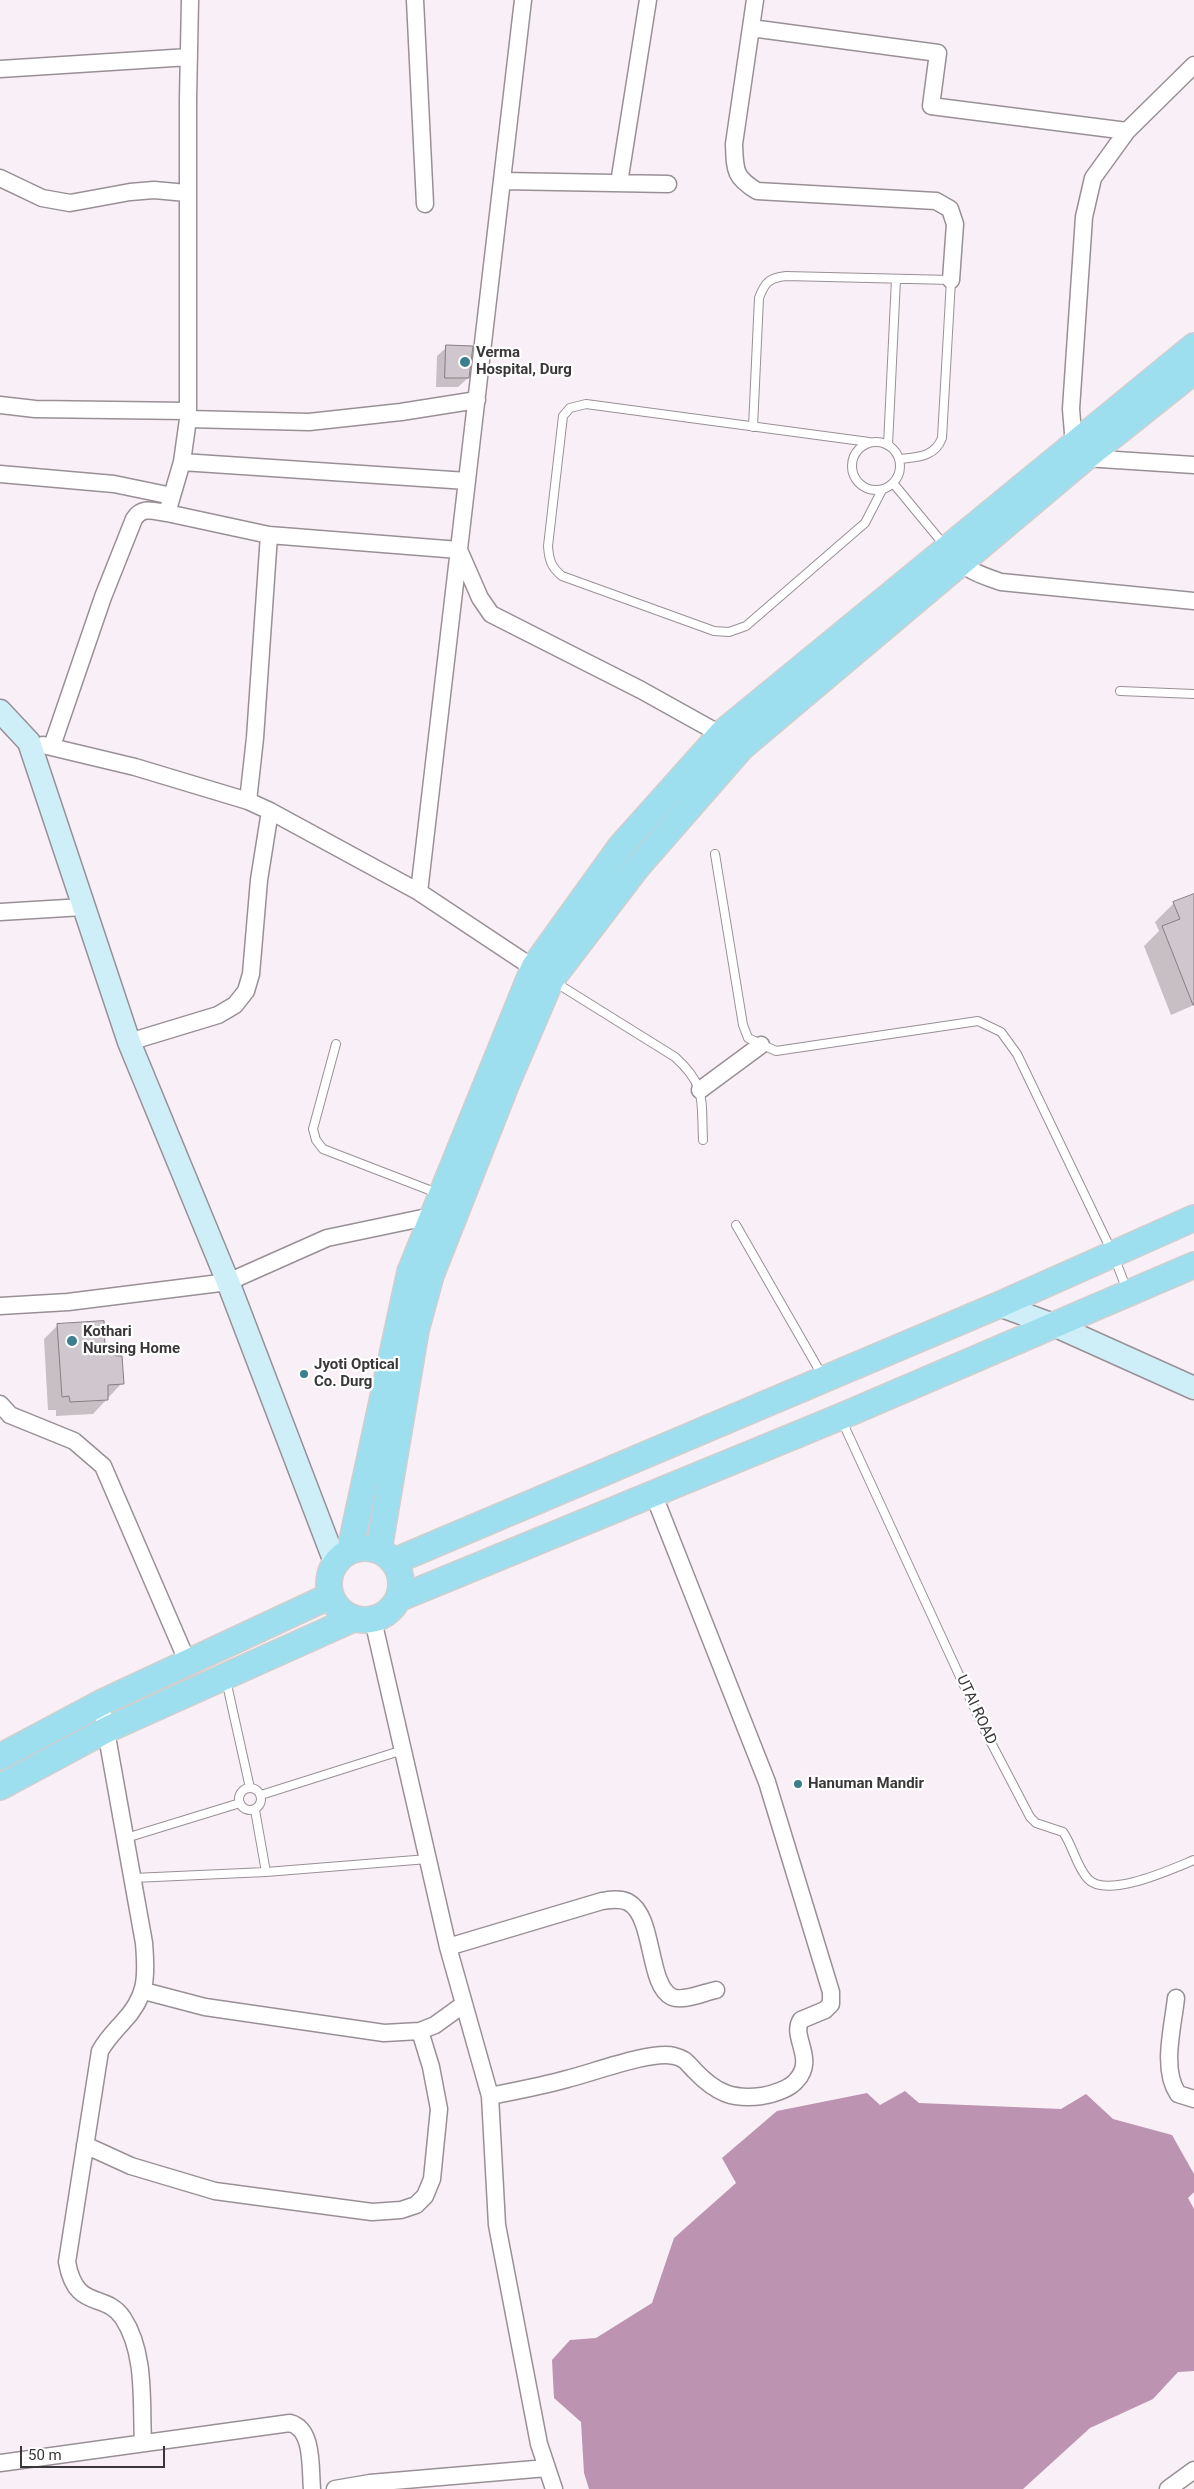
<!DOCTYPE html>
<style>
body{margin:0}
#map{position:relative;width:1194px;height:2489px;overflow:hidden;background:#f9eff6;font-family:Roboto,sans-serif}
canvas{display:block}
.scale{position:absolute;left:20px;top:2446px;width:145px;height:22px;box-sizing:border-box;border:2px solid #3a3739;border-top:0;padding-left:6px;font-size:15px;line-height:18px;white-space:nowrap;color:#3a3739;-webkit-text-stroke:4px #fff;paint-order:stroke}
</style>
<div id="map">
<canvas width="1194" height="2489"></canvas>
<div class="scale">50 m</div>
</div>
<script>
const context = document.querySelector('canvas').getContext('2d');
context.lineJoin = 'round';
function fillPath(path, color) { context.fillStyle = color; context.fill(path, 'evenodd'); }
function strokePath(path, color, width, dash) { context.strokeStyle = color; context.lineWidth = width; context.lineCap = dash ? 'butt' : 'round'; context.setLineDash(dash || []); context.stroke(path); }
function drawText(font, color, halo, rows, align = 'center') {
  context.font = font + ' Roboto,sans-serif'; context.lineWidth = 4.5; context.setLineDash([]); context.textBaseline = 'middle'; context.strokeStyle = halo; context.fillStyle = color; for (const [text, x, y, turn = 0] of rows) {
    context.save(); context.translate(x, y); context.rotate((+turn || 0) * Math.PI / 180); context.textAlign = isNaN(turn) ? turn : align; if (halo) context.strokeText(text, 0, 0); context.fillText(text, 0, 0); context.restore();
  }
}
const water = new Path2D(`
 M905,2091L919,2103L1061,2109L1086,2094L1113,2119L1172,2135L1194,2174V2192L1188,2198L1194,2209V2371L1178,2372L1153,2399L1090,2428L1023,2489H589L584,2473L581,2422L554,2398L552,2360L570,2340L596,2338L652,2303L674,2238L736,2183L722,2158L777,2111L867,2093L880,2105Z`);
const shadow = new Path2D(`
 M447,347L468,378L458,387H436L437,356Z
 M1194,895V1005L1171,1015L1144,946L1159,931L1155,922L1174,903Z
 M58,1325L104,1348L122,1383L93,1414L56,1416V1410H48L44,1339Z`);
const building = new Path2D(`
 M446,345L473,346L469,378H445Z
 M1194,894V1005H1193L1162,926L1180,919L1173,902Z
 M104,1321L105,1347L115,1346L116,1356H122L124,1384L108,1385V1400L70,1402L69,1396L62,1397L57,1324Z`);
const lane = new Path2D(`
 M753,427L759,298C765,282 769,278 786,276L951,280L942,438C935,457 917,457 900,459
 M852 466a24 24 0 1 1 48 0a24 24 0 1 1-48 0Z
 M869,442L586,404L570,408L563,416L548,546C549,560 551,567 562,576L714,631L729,632L746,626L865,523L882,490
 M888,445L896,279
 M893,483L945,546
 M1120,691L1194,694
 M715,854L743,1025L748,1038L776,1051L978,1021L1001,1032L1017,1054L1113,1254L1127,1290
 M553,981L675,1057C707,1086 701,1100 703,1140
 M336,1044L313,1129L316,1140L323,1149L437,1193
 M736,1225L822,1375
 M842,1421L985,1731L1030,1817L1036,1823L1063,1832C1073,1846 1076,1866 1088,1879C1107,1899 1172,1869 1194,1860
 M226,1680L250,1788
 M239 1799a11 11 0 1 1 22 0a11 11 0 1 1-22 0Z
 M261,1795L403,1750
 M255,1810L266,1872
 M126,1838L240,1803
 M133,1878L266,1872L428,1859`);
const street = new Path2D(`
 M415,0L425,204
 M755,0L734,144C735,170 734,177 757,191L936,201L950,209L955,224L951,280
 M751,28L938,53L931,106L1127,131
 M1194,65L1127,131L1093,178L1084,217L1071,409L1074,445L1085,458L1194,465
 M0,69L189,57
 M0,178L42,198L70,203L130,192L154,190L187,193
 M502,181L668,184
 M619,183L648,0
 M0,405L35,409L188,411
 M188,419L309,422L401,412L477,400
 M182,462L467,481
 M0,474L114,484L172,496
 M167,513L269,535L459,550L480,598L491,614L641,690L729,739
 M955,557C967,571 984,576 1001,582L1194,601
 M43,745L135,767L248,801L270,811L419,892L541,973
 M52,746L103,597L134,519C142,506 153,511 167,513L182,462L188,419V100L190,0
 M248,801L255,738L269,535
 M419,892L523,0
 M0,912L83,907
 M129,1042L218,1015L235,1005L246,991L251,974L259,880L270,811
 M700,1090L761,1045
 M0,1306L68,1302L228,1282L327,1238L432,1216
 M0,1404L10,1415L74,1441L103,1466L188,1663
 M373,1620L448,1947L490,2096L497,2225L539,2444L554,2489
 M101,1703L144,1943C147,1978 147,1997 122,2023C114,2032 107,2039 100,2051L67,2262C76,2312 105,2291 123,2318C146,2353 141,2402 143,2443
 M448,1947L602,1901C610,1900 619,1898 628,1902C655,1916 647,1985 672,1997C683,2002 705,1992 716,1990
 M144,1991L205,2007L384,2033L420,2031L435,2025L464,2004
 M1176,1998C1173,2027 1161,2069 1178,2094L1194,2099
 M490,2096C515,2091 542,2086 567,2079C592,2073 652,2050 674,2056C685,2058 688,2064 695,2071C716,2093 733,2100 762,2096C773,2094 789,2089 796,2081C817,2059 790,2037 801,2020L825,2010L831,2004V1992L767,1782L653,1493
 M85,2145L131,2166L215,2191L372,2212L401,2210L416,2205L425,2196L432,2179L439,2109L431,2067L420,2031
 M0,2463L290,2423C314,2429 310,2469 312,2489
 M335,2489L370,2483L547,2468
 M1168,2489L1194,2470`);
const secondary = new Path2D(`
 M0,711L29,742L129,1042L228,1282L335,1562
 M999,1305L1056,1326L1194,1388`);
const primary = new Path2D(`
 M329 1584a36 36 0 1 1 72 0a36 36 0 1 1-72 0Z
 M379,1549L416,1330L431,1275L506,1085L551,980L638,866L742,747L1085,458L1194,371
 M350,1550L410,1272L534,967L621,846L722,733L1194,346
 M395,1561L999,1305L1194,1218
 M400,1598L840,1417L1194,1265
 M0,1757L101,1703L330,1596
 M0,1787L106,1730L353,1619`);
const markers = [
 [465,362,6,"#3b7e8e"],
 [72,1341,6,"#3b7e8e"],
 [304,1374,5,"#3b7e8e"],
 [798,1784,5,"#3b7e8e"]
];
const poiNames = [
 ["Verma",476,353],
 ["Hospital, Durg",476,370],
 ["Kothari",83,1332],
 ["Nursing Home",83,1349],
 ["Jyoti Optical",314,1365],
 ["Co. Durg",314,1382],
 ["Hanuman Mandir",808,1784]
];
const streetNames = [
 ["UTAI ROAD",976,1710,65]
];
fillPath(water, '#bc93b0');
fillPath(shadow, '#0003');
fillPath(building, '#d0c6cd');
strokePath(building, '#877e84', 1);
strokePath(lane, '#999096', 10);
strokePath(street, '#999096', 19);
strokePath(secondary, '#999096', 25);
strokePath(primary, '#d0cfcf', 28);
strokePath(lane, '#fff', 8);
strokePath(street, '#fff', 16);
strokePath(secondary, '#ceeff7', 22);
strokePath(primary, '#9ddfef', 25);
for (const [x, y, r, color] of markers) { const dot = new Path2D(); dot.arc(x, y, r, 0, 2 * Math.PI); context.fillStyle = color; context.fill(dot); strokePath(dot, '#fff', 2); }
drawText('bold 15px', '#3a3739', '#fff', poiNames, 'left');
drawText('15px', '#3a3739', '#fff', streetNames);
</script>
